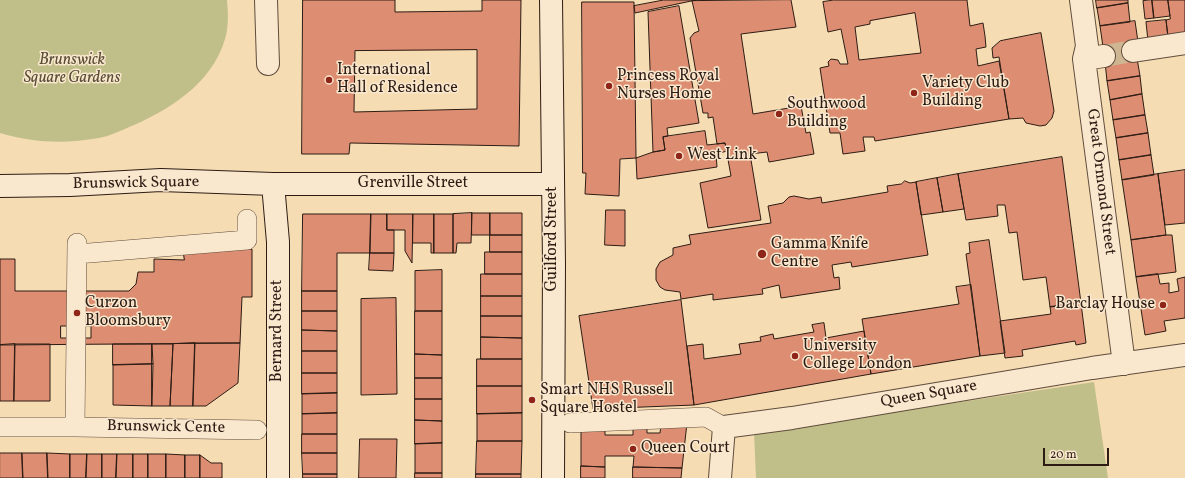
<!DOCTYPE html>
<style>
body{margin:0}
#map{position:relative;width:1185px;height:478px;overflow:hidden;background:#f6dcb3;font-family:Vollkorn,serif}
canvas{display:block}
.scale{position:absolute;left:1043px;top:448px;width:66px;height:18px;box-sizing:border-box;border:2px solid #2d1c14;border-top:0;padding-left:5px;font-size:12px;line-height:14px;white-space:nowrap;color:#2d1c14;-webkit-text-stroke:3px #f9e8ce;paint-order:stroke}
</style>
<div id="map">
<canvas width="1185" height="478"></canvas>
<div class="scale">20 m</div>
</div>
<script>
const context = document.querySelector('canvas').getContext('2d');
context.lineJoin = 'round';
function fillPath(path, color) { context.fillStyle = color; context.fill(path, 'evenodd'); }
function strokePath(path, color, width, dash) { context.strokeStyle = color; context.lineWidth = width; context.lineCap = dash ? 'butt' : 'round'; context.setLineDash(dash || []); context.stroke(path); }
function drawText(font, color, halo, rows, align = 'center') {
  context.font = font + ' Vollkorn,serif'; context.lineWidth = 3; context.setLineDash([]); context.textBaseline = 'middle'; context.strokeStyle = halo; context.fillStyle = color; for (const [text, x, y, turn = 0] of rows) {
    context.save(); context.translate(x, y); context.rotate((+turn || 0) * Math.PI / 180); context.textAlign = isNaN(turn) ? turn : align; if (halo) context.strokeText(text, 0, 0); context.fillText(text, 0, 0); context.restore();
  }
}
const green = new Path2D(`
 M0,0H227C228,13 229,26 225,39C212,84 168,111 127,128C118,132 109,136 99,138C66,144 32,143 0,133Z
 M1094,382L1108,478H756L754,433Z`);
const building = new Path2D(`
 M303,0H395V12L482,11V0H521L519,146L350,143L349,154H302ZM477,50V109L354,112L355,51Z
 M664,0H696L635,13L634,6Z
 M791,0L796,27L741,34L753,114L801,106L806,133L810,132L814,154L769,162L767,152L750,154L761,220L708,228L700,183L731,176L725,143L717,144L713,117L708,118V113H703L690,38L694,33L699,31L692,1Z
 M834,0H967L970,26L983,23L985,36L986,47L976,49L978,66L999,61L1009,119L875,141L874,137H863L865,151L843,154L840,133H830L820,68L829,66L828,62L831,59L838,60L840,64H848L841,29L828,32L823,2ZM915,13L921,53L859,60L855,27L870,24V21Z
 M1096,0H1128V3L1097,8Z
 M1152,0L1154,18L1145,19L1143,1Z
 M1152,0H1168L1170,16L1154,18Z
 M1168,0H1185V35L1168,37L1166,20L1170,19Z
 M582,2H634L636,158L620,159L619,196L585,194L586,173H583Z
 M1128,3L1130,22L1100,26L1097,8Z
 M679,6L699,123L667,128L668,136L663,137L665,150L653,152L648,12Z
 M1166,20L1168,37L1148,41L1146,22Z
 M1135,21L1138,42L1103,47L1100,26Z
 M1041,33L1054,111L1052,118L1046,125L1040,126L1026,123L1023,118L1009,119L999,57L993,58L992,48L1000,41Z
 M1131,43L1133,58L1105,62L1103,47Z
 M1137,58L1140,76L1107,81L1105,62Z
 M1140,76L1142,94L1110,100L1107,81Z
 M1142,94L1145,115L1113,120L1110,100Z
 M1145,115L1148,133L1116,138L1113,120Z
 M705,131L707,145L725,143L727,151L716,154L717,167L637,179L636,158L653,152L665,150L663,137Z
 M1148,133L1151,155L1119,160L1116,138Z
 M1151,155L1154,175L1122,180L1119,160Z
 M1062,157L1081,303L1050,307L1046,277L1023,280L1017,232L1009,233L1005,205H997L998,216L966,220L958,174Z
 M1185,170V223L1165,225L1158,174Z
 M958,174L964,209L943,212L937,178Z
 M1158,174L1166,235L1131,240L1122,180Z
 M937,178L943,212L921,215L916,182Z
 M905,181L910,183L916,182L928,255L852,267L851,262L832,265L834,278L839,277L840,289L781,298L779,285L762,289L763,294L713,300V294L681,299L680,292L665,290L660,287L656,280V269L660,262L673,255V248L691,244L689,235L771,223L768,206L783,203L789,197L794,196L809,199L821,197L822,203L888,192L887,186L901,184Z
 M606,210H625V246L605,245Z
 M472,213H490V235H472Z
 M472,213L471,243H457L456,253H453V214Z
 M490,213H522V235H490Z
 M303,214H371L370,253H337V291H302Z
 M371,214H387V230H394V253H370Z
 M387,214H413L412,263L405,251V230H387Z
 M413,214H434V253H431V243H413Z
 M434,214H453V253H434Z
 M490,235H522V252H490Z
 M1166,235H1172L1176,272L1136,277L1131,240Z
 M989,240L1005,353L980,356L966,254L970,253L969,243Z
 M183,248L252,249V297H242L240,343L0,345V259H15V291H129L136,284L138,272H154V259L184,260Z
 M485,252H522V274H485Z
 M370,253H394L393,271L369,270Z
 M442,270V311H415V271Z
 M481,274H522V296H481Z
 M1158,274L1160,284L1169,283V293L1179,291L1177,279L1185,277V318L1164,321L1166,331L1145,335L1136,277Z
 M971,285L980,356L871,374L862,319L959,304L956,287Z
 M302,291H337V311H302Z
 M481,296H522V316H481Z
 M396,298L397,394L361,395V299Z
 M681,300L694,405L593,409L579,316Z
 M1081,303L1086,343L1076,345L1075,341L1022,350L1023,356L1005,358L1000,321L1051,314L1050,307Z
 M302,311H337V331L302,330Z
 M415,311H442V355L415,354Z
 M481,316H522V338L481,337Z
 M824,323L826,338L864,331L871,374L694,405L687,346L703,344L704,359L741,354L739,344L761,341L760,337L773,334L774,339L814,332L812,325Z
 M61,326H91V338H61Z
 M302,330L337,331V351H302Z
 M481,337L522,338V359H481Z
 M195,343L193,406H170L173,344Z
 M195,343H240L238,383L206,406H193Z
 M15,344H50V401H14Z
 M15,344L14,401H0V345Z
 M113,344H152L153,364L113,365Z
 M152,344H173L170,406H152Z
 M302,351H337V373H302Z
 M415,354L442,355V378H415Z
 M477,359H522V386H477Z
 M153,364L152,406L113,405V365Z
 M302,373H337V393L302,394Z
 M415,378H442V399H415Z
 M477,386H522V413L477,414Z
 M337,393V413L302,414V394Z
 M415,399H442V421L415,420Z
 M337,413V434H302V414Z
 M522,413V441H477V414Z
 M415,420L442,421V443L415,444Z
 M687,423L682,468L633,467L634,456H605V467L581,466V428H605V435H633V426L647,425V433H660L661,425Z
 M302,434H337V453H302Z
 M360,439H397L396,478H359Z
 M477,441H522L521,474H476Z
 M442,443V473H415V444Z
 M0,453H22L23,478H0Z
 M22,453H47L48,478H23Z
 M47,453L70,454V478H48Z
 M302,453H337V474H303Z
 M70,454H87L86,478H70Z
 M87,454H102V478H86Z
 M102,454H117L116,478H102Z
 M117,454H133V478H116Z
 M133,454H148V478H133Z
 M148,454H166V478H148Z
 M166,454L185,455V478H166Z
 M185,455H200V478H185Z
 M200,455L211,463H222V478H200Z
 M581,466L605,467V478H581Z
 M633,467L682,468L681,478H633Z
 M415,473H442V478H415Z
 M303,474H337V478H303Z
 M476,474H521V478H476Z`);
const minorTunnel = new Path2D(`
 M1104,56L1133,51`);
const pedestrian = new Path2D(`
 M77,254L247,240V219
 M570,423L706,417L724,427
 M0,427H75L77,243
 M75,427L257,430`);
const minor = new Path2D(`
 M266,0L268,64
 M1081,0L1087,46L1084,59L1124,364
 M1133,51L1185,43
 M1084,59L1104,56
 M720,478L724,427L792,418L1092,368L1185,355`);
const secondary = new Path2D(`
 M551,0L554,264L553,478
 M273,184L278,242V478
 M0,186L70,185L161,180L273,184H553`);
const markers = [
 [329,80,4,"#8f2418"],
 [609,86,4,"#8f2418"],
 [914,93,4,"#8f2418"],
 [779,114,4,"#8f2418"],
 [679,156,4,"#8f2418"],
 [762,254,5,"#8f2418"],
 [1163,305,4,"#8f2418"],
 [77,313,4,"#8f2418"],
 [795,356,4,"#8f2418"],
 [532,400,4,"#8f2418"],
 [633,449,4,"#8f2418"]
];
const parkNames = [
 ["Brunswick",72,61],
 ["Square Gardens",72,79]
];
const poiNames = [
 ["International",337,71],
 ["Hall of Residence",337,89],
 ["Princess Royal",617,77],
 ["Nurses Home",617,95],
 ["Variety Club",922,84],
 ["Building",922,102],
 ["Southwood",787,105],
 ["Building",787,123],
 ["West Link",687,156],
 ["Gamma Knife",771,245],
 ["Centre",771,263],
 ["Curzon",85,304],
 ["Bloomsbury",85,322],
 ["Barclay House",1155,305,"right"],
 ["University",803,347],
 ["College London",803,365],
 ["Smart NHS Russell",540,391],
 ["Square Hostel",540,409],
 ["Queen Court",641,449]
];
const streetNames = [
 ["Great Ormond Street",1100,182,83],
 ["Brunswick Square",136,184,-1],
 ["Grenville Street",413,184],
 ["Guilford Street",553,239,-90],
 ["Bernard Street",278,331,-90],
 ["Queen Square",929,395,-10],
 ["Brunswick Cente",166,428,1]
];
fillPath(green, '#c1bf89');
fillPath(building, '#dd8e72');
strokePath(building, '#2d1c14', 1);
strokePath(minorTunnel, '#ceb693', 22, [22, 11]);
strokePath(pedestrian, '#5f4c3c', 20);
strokePath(minor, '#5f4c3c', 24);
strokePath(secondary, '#2d1c14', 24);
strokePath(pedestrian, '#f9e8ce', 19);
strokePath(minor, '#f9e8ce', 22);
strokePath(secondary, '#f9e8ce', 22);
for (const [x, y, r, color] of markers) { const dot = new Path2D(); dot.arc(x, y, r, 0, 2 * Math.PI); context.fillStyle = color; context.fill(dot); strokePath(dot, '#f9e8ce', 1.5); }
drawText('italic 16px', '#594d37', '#f9e8ce', parkNames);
drawText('16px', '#2d1c14', '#f9e8ce', poiNames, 'left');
drawText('16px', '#2d1c14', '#f9e8ce', streetNames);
</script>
